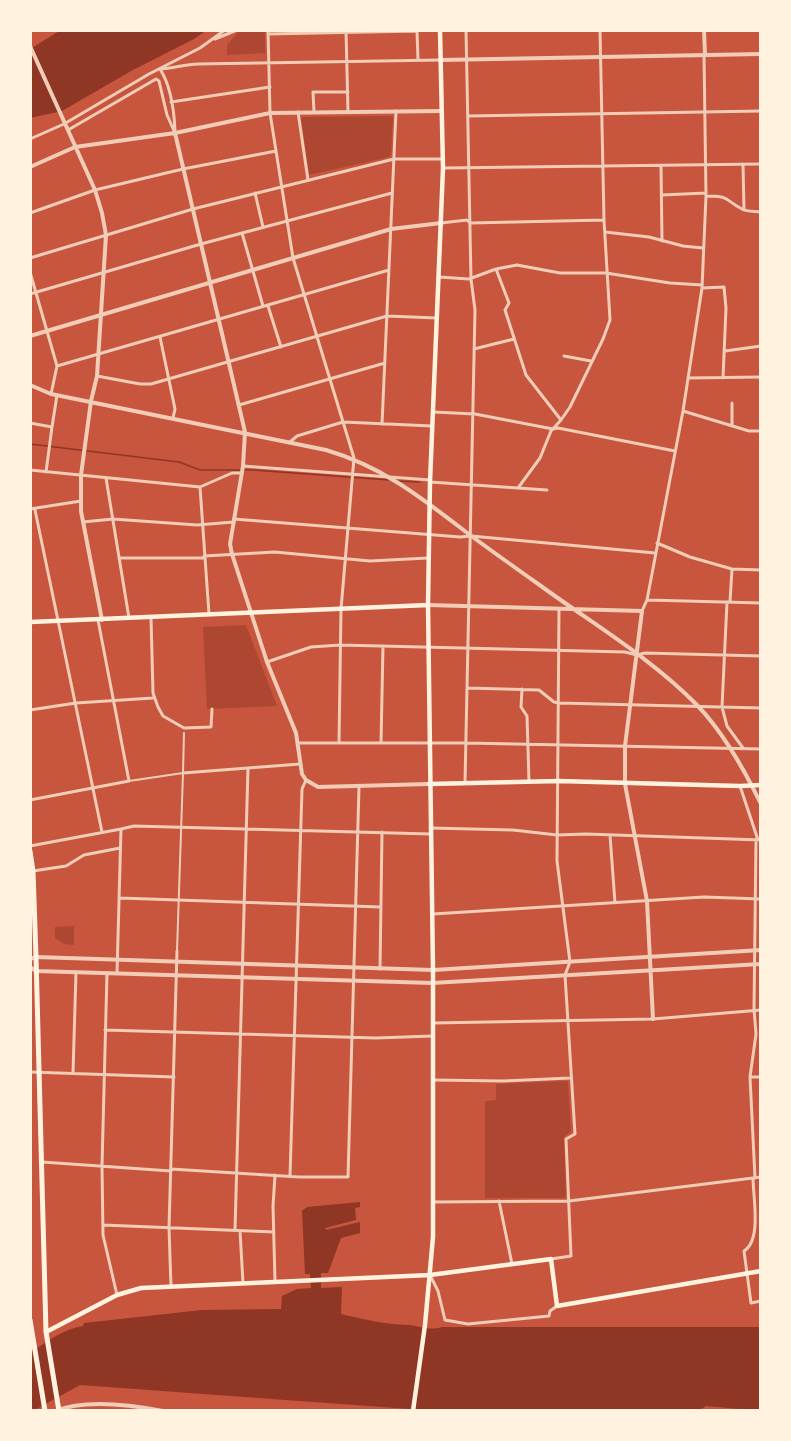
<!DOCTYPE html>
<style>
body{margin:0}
#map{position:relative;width:791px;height:1441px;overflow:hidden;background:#c8553d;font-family:"Public Sans",sans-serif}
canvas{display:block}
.frame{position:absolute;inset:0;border:32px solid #fff3e0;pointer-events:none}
</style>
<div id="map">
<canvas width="791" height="1441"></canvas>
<div class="frame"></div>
</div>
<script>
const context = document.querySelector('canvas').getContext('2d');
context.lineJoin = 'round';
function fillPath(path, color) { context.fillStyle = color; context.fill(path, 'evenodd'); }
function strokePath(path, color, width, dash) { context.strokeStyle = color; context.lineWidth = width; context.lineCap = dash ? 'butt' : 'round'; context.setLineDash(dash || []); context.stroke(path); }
const green = new Path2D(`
 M240,30H265V53L227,55V45Z
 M391,116L393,117L391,154L389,157L309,175L301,119L302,117Z
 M246,625L277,706L207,709L203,627Z
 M74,926V945L64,944L55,938V927Z
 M566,1081L568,1082L571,1131L564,1137L566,1195L564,1198H485V1101L496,1100V1084Z`);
const water = new Path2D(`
 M61,30H207L194,39L131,71L62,111L30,118V49Z
 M360,1202V1207L355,1208L356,1220L325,1228L326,1230L360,1222V1233L341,1238L328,1273H321V1288L342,1287L341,1314C366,1320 384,1324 408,1325C420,1326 429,1331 442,1327H761V1411L706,1406L698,1411H437L80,1385L33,1411H30V1353C47,1341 64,1329 83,1326L84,1323L202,1310L281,1309L282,1296L297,1289L311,1288L310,1274H305L302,1211L307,1207Z`);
const stream = new Path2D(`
 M30,444L179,462L200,470H253L389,480
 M397,481L420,482`);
const pedestrian = new Path2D(`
 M183,773L184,733
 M129,781L183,773L177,951`);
const minor = new Path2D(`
 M268,30L270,113L293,258L354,458L341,609L339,743
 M346,30L348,112
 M600,30L604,220L610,320L603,339L570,407L561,420L526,375L505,310L509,303L496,269L517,265L560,273H606L670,283L702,285
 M30,31L32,30
 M268,34L417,31L418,60
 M215,39L237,30
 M160,69C173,69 184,64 198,64L441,60
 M160,69C171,86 174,110 175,130
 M171,102L270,87
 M298,112L308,180
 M314,112L313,92H348
 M468,116L761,111
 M68,130L156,79L159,81L167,115L175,133
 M30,139L64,124L149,74L200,48L225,30
 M743,164L744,210
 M661,166L662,241
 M443,168L761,164
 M255,193L263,227
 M662,195L706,193
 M706,196C731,196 723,199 742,209C747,212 755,211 761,212
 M30,213L95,190L183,169L276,151
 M441,223L467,220L470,223L604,220
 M605,232L649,237L683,246L703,248
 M242,233L263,306
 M30,258L193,209L394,159H443
 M30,272L57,366L51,394
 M439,277L469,279L496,269
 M702,288L724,287L726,308L723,378
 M30,294L201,244L392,193
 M268,306L281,347
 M160,337L175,409L173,418
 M474,349L514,339
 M725,351L761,346
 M564,356L591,361
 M57,366L389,270
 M97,376L140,384H151L387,316L437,318
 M688,378L761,377
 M239,405L385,363
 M683,411L749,431H761
 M433,412L475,414L553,429L558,428L675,451
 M30,423L52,427L46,472
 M382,424L396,111
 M732,425V403
 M52,427L57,395
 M290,442L297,436L343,422L432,426
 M243,466L430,480
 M30,470L200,487L232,473H242
 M106,478L129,618
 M430,482L547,490
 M200,487L209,614
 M518,488L540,458L551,431L561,420
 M30,509L81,501
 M35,510L102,832
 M234,519L460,537L471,536L655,553
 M83,522L113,519L197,525L234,522
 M657,543L690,557L732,569L761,570
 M204,556L275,552L370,561L428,558
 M119,558H205
 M647,600L761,603
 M727,602L722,707L727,726L743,748
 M730,602L732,569
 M642,611L647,600L683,411L702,288L706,196L704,55
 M151,618L153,693L158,707L163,716L184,728L211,727L212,709
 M267,662L311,647L340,645L625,652L637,655L645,653L761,656
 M468,688L539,690L554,702L559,703L761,708
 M522,689L521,707L527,716L529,782
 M30,710L76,703L153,698
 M298,743H466L761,749
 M381,743L383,646
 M183,773L300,764
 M465,783L475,310L471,279L466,30
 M740,786L758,840
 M30,800L129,781L98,620
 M430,828L513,830L557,835L586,834L761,840
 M610,835L615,903
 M30,846L121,829
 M33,871L66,866L84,855L120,848
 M120,898L380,907
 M433,914L704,897L761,899
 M380,969L382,832
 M107,973L102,1166L103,1235L117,1295
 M117,973L121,829L134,826L430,834
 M433,1023L653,1019L761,1010
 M105,1030L376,1038L433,1036
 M30,1072L174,1077
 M73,1073L76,972
 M751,1077H761
 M433,1080L503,1081L570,1078
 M42,1162L171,1171
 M171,1169L299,1177H348L359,787
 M275,1175L273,1206L275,1281
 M290,1176L302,789L306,780
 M753,1178C753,1197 762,1240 744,1251L751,1303L761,1301
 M755,1178L750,1077L756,1034L754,1009L756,840
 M499,1201L512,1264
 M433,1202L569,1201L761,1177
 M103,1225L274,1232
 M235,1230L248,768
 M240,1231L243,1283
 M551,1259L571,1256L566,1139L575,1134L565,975L570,962L557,861L559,609
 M431,1277L438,1291L445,1320L468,1324L549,1316L550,1311L557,1306
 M171,1287L169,1228L177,951`);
const tertiary = new Path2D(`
 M704,30L705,55
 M30,46L95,190L102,213L106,235L97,376L91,401L81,475V511L102,620
 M441,60L761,54
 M175,133L245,432L243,466L230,544L232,554L267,662L296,733L302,774L306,780L318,787L429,784
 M30,167L75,147L175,133L270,113L442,111
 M30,336L391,229L441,223
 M30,385L51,394L326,450C384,467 423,499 470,535C493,552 517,569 541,586C593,624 651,658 697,705C724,733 744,769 761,804
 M428,605L642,611L625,746V784L647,901L653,1019
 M30,959L36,957L433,970L761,950
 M30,967L36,971L432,983L761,964
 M55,1411C85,1399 132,1405 163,1411`);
const secondary = new Path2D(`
 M30,622L428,605
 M429,784L559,781L740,786L761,785
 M46,1332L117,1295L141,1288L430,1275L551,1259L557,1306L761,1271
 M413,1411L425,1325L433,1237V970L428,605L430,482L443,168L440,30`);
const trunk = new Path2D(`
 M30,851L33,871L36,957L46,1332L59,1411
 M30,1320L45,1411`);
fillPath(green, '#ae4732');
fillPath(water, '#8f3625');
strokePath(stream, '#8f3625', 1.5);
strokePath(pedestrian, '#f1ccb7', 2);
strokePath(minor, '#f1ccb7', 3);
strokePath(tertiary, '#f1ccb7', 4);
strokePath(secondary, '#fff3e0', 4.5);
strokePath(trunk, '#fff3e0', 5);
</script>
